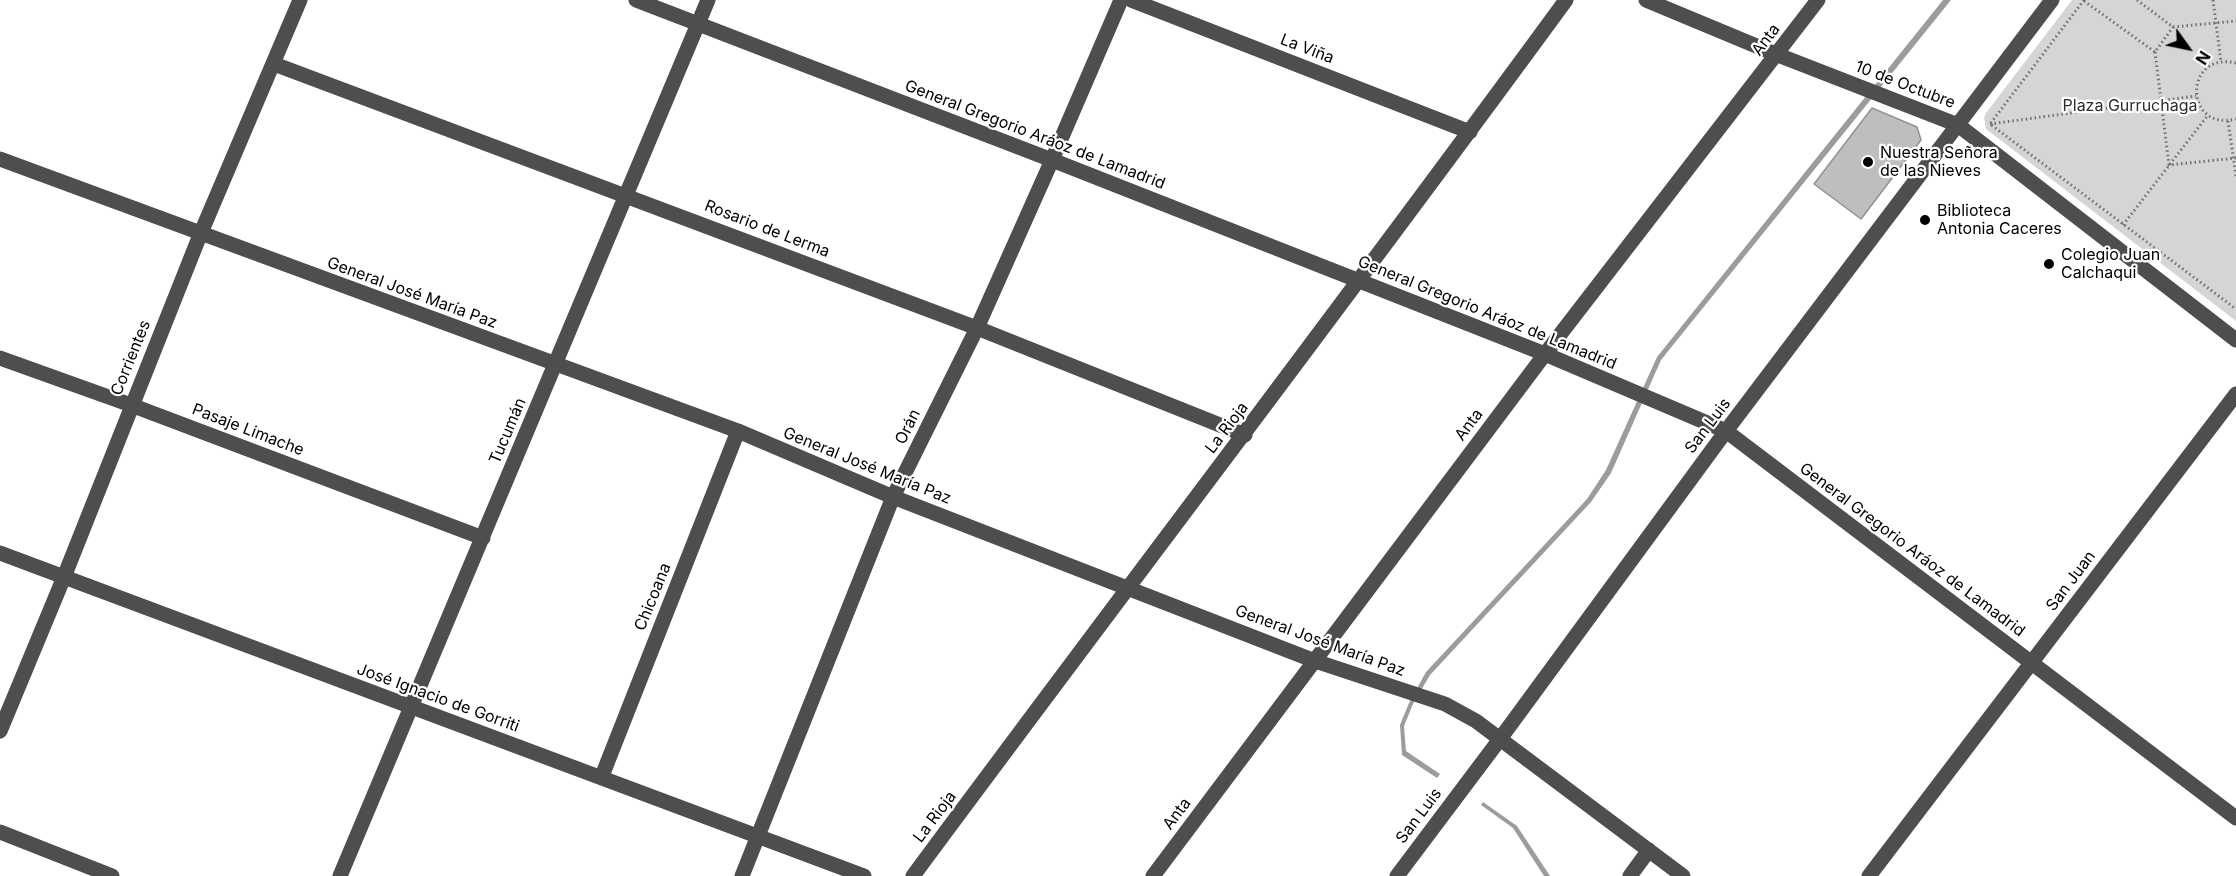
<!DOCTYPE html>
<meta charset="utf-8">
<style>
body{margin:0}
#map{position:relative;width:2236px;height:876px;overflow:hidden;background:#fff;font-family:Inter,sans-serif}
canvas{display:block}
.north{position:absolute;left:2158px;top:18px;width:60px;height:60px;-webkit-text-stroke:4px #fff;paint-order:stroke;rotate:123deg;font-size:16px;font-weight:700;line-height:24px;text-align:center;color:#000}
.north::after{content:'';display:block;margin:auto;width:21px;height:27px;background:#000;clip-path:polygon(50% 0,100% 100%,50% 72%,0 100%)}
</style>
<div id="map">
<canvas width="2236" height="876"></canvas>
<div class="north">N</div>
</div>
<script>
const context = document.querySelector('canvas').getContext('2d');
context.lineJoin = 'round';
function fillPath(path, color) { context.fillStyle = color; context.fill(path, 'evenodd'); }
function strokePath(path, color, width, dash) { context.strokeStyle = color; context.lineWidth = width; context.lineCap = dash ? 'butt' : 'round'; context.setLineDash(dash || []); context.stroke(path); }
function drawText(font, color, halo, rows, align = 'center') {
  context.font = font + ' Inter,sans-serif'; context.lineWidth = 4.5; context.setLineDash([]); context.textBaseline = 'middle'; context.strokeStyle = halo; context.fillStyle = color; for (const [text, x, y, turn = 0] of rows) {
    context.save(); context.translate(x, y); context.rotate((+turn || 0) * Math.PI / 180); context.textAlign = isNaN(turn) ? turn : align; if (halo) context.strokeText(text, 0, 0); context.fillText(text, 0, 0); context.restore();
  }
}
const green = new Path2D(`
 M2072,0H2236V321L1986,129L1984,118L1986,113Z`);
const water = new Path2D(`
 M1943,0H1951L1661,360L1611,473L1591,502L1430,675L1413,704L1404,726L1406,751L1440,774L1437,778L1402,755L1400,725L1409,703L1426,672L1587,499L1606,470L1657,357Z
 M1483,802L1517,826L1550,876H1544L1513,828L1481,805Z`);
const building = new Path2D(`
 M1872,108L1917,127L1921,140L1861,219L1814,184Z`);
const path = new Path2D(`
 M2084,0L1990,124L2236,309
 M2137,0L2173,27L2236,21
 M2213,0L2221,62
 M2084,1L2155,52L2173,27
 M2155,52L2169,165L2236,158
 M2236,63C2183,51 2184,132 2236,119
 M2228,121L2236,176
 M1990,124L2196,96
 M2123,225L2208,115`);
const minor = new Path2D(`
 M636,0L1052,160L1545,354L1726,431L2236,818
 M1131,0L1470,132
 M1646,0L1778,55L1958,125L2236,340
 M274,64L977,328L1245,435
 M0,159L738,431L893,497L1315,661L1445,704L1476,721L1683,876
 M0,358L131,405L483,538
 M0,553L864,876
 M0,731L64,577L200,235L300,0
 M602,776L738,431
 M0,832L112,876
 M340,876L708,0
 M742,876L893,497L977,328L1052,160L1121,0
 M913,876C1130,583 1351,294 1566,0
 M1153,876L1545,354L1818,0
 M1397,876L1500,739L1726,431L2052,0
 M1630,876L1649,850
 M1869,876L2236,394`);
const markers = [
 [1868,162,6,"#000"],
 [1925,220,6,"#000"],
 [2049,264,6,"#000"]
];
const streetNames = [
 ["Anta",1766,40,-53],
 ["La Viña",1307,49,21],
 ["10 de Octubre",1905,85,21],
 ["General Gregorio Aráoz de Lamadrid",1035,135,21],
 ["Rosario de Lerma",767,229,21],
 ["General José María Paz",412,293,20],
 ["General Gregorio Aráoz de Lamadrid",1487,313,22],
 ["Corrientes",131,358,-68],
 ["Anta",1469,425,-53],
 ["San Luis",1708,426,-53],
 ["Orán",908,427,-64],
 ["La Rioja",1227,428,-53],
 ["Pasaje Limache",248,430,21],
 ["Tucumán",508,431,-67],
 ["General José María Paz",867,466,22],
 ["General Gregorio Aráoz de Lamadrid",1912,550,37],
 ["San Juan",2071,581,-53],
 ["Chicoana",653,597,-68],
 ["General José María Paz",1320,641,20],
 ["José Ignacio de Gorriti",438,698,20],
 ["Anta",1177,814,-53],
 ["San Luis",1419,816,-53],
 ["La Rioja",935,817,-53]
];
const parkNames = [
 ["Plaza Gurruchaga",2130,106]
];
const poiNames = [
 ["Nuestra Señora",1880,153],
 ["de las Nieves",1880,171],
 ["Biblioteca",1937,211],
 ["Antonia Caceres",1937,229],
 ["Colegio Juan",2061,255],
 ["Calchaqui",2061,273]
];
fillPath(green, '#d5d5d5');
fillPath(water, '#9c9c9c');
fillPath(building, '#bebebe');
strokePath(building, '#929292', 1.5);
strokePath(path, '#707070', 3, [1.5, 3]);
strokePath(minor, '#4e4e4e', 15);
for (const [x, y, r, color] of markers) { const dot = new Path2D(); dot.arc(x, y, r, 0, 2 * Math.PI); context.fillStyle = color; context.fill(dot); strokePath(dot, '#fff', 2); }
drawText('16px', '#000', '#fff', streetNames);
drawText('16px', '#2c2c2c', '#fff', parkNames);
drawText('16px', '#000', '#fff', poiNames, 'left');
</script>
